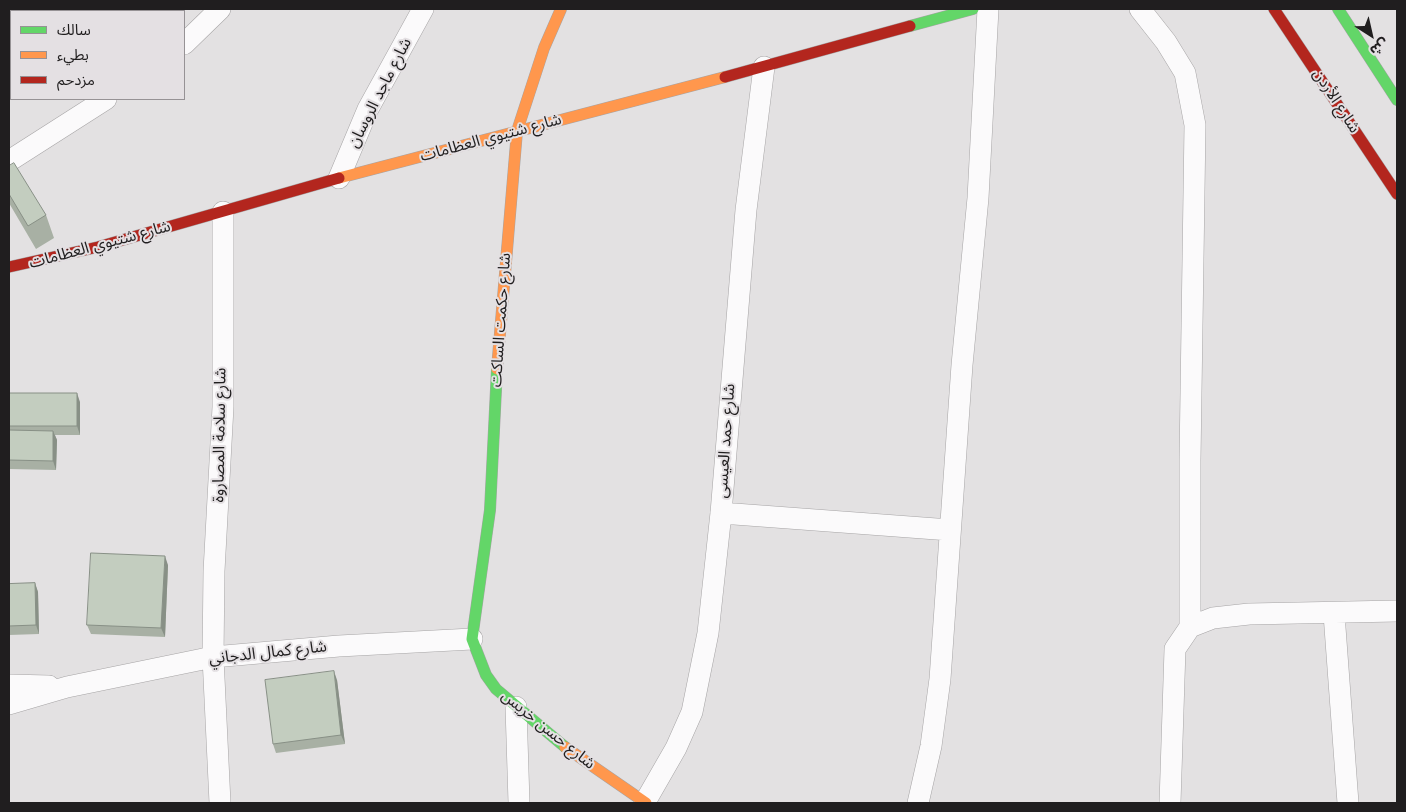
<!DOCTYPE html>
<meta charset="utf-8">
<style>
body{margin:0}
#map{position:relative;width:1406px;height:812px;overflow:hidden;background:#e3e1e2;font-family:Helvetica,"Noto Sans Arabic",sans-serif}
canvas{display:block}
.frame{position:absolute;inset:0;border:10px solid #201e1f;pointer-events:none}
.legend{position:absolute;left:10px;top:10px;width:175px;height:90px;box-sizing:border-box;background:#e4e0e3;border:1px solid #969295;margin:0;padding:6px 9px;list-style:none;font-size:15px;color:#201e1f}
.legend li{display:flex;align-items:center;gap:10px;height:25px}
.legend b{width:25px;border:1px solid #969295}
.north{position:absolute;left:1346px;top:10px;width:50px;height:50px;-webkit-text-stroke:4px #e4e0e3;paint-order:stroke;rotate:145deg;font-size:14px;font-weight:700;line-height:20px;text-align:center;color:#201e1f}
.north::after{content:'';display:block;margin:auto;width:18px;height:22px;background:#201e1f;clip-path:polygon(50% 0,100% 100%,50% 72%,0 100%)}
</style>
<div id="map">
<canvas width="1406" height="812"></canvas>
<div class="frame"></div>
<ul class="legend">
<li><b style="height:6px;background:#63d668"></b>سالك</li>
<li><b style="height:6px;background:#ff974d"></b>بطيء</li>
<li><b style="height:6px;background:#b3261e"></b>مزدحم</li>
</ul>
<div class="north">ش</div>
</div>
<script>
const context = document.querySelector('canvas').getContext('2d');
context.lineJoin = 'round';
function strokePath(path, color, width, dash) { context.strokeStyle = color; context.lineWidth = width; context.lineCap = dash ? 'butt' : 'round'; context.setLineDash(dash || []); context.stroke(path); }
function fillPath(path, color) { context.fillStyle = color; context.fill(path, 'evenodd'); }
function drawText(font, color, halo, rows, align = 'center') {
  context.font = font + ' Helvetica,"Noto Sans Arabic",sans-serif'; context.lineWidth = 4; context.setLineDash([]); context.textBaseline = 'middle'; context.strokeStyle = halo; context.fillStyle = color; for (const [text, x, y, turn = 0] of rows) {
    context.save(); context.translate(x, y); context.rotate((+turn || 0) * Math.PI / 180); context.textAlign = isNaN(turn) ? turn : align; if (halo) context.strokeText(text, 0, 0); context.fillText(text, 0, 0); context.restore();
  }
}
const street = new Path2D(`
 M1140,9L1166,42L1185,73L1195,125L1190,460V627
 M184,44L220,9
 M9,161L106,99
 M339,178L368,109L423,9
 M721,513L950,530
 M1334,614L1348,803
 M9,685L49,686
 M9,704L67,687L213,657L339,646L472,639
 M516,707L519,803
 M645,802L676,748L692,712L708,633L721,513L746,210L764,67
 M220,803L213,657L214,571L223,407V212
 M918,803L931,746L940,679L962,365L978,198L988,9
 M1170,803L1175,649L1190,627L1213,618L1249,614L1397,611`);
const fast = new Path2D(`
 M1338,9L1397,100
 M910,26L973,9
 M497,369L490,510L472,639L486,675L496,689L565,747`);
const slow = new Path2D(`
 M339,178L725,77
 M497,369L517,131L544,48L561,9
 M565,747L646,803`);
const jam = new Path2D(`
 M1274,9L1397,194
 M725,77L910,26
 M9,267L98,247L339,178`);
const wall = new Path2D(`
 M9,166L46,215L54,238L36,249L9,203Z
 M9,393L80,402V435H55L57,440L56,470L9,469Z
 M168,565L165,637L91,634L87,625Z
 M35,583L38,592L39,634L9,635V584Z
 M337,680L345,744L276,753L273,744Z`);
const shadedWall = new Path2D(`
 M77,393L80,402V435L77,426Z
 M53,431L57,440L56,470L53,461Z
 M165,556L168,565L165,637L161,628Z
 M35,583L38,592L39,634L36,625Z
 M334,671L337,680L345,744L341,735Z`);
const building = new Path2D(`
 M14,163L46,215L28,226L9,194V166Z
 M9,393H77V426H9Z
 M9,430L53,431V461L9,460Z
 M91,553L165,556L161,628L87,625Z
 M35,583L36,625L9,626V584Z
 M334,671L341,735L273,744L265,680Z`);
const streetNames = [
 ["شارع ماجد الروسان",380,93,-63],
 ["شارع الأردن",1336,101,57],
 ["شارع شتيوي العظامات",491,138,-15],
 ["شارع شتيوي العظامات",100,245,-15],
 ["شارع حكمت الساكت",501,320,-86],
 ["شارع سلامة المصاروة",220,435,-89],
 ["شارع حمد العيسى",726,441,-86],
 ["شارع كمال الدجاني",268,653,-6],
 ["شارع حسن خريس",548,730,39]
];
strokePath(street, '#a6a4a5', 22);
strokePath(fast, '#a6a4a5', 12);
strokePath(slow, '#a6a4a5', 12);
strokePath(jam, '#a6a4a5', 12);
strokePath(street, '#fbfafb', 21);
strokePath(fast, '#63d668', 11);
strokePath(slow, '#ff974d', 11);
strokePath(jam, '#b3261e', 11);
fillPath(wall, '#a8b0a4');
fillPath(shadedWall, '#889086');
fillPath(building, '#c3cdbf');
strokePath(building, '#889086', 1);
drawText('16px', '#201e1f', '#e4e0e3', streetNames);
</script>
